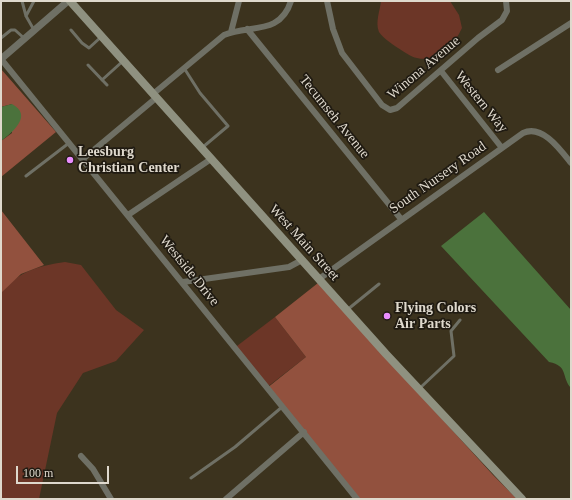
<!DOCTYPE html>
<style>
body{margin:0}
#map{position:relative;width:572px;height:500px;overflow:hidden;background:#3c331e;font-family:Georgia,serif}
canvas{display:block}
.frame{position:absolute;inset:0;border:2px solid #dfd9cd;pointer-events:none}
.scale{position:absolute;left:16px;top:466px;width:93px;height:18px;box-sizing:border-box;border:2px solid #dfd9cd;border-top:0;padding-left:5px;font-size:12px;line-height:14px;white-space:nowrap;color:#dfd9cd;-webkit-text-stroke:3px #201b12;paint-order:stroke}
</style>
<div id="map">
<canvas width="572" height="500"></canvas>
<div class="frame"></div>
<div class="scale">100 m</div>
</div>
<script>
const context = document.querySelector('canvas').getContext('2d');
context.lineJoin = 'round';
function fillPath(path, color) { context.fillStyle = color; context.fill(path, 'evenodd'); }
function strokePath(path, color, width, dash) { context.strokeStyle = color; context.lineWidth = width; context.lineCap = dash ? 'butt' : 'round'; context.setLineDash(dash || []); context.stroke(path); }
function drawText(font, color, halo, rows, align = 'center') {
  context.font = font + ' Georgia,serif'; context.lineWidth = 3.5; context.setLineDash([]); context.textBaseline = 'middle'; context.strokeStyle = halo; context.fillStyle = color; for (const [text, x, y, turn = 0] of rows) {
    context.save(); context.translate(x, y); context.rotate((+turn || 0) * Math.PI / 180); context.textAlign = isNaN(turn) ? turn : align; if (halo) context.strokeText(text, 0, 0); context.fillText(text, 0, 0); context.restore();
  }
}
const green = new Path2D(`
 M381,1H450L459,15L462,28C454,45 438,63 417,58C411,57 403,51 398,48C392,44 383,38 379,32C375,22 380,11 381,1Z
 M65,262L81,265L116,310L144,330L116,361L83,373L57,413L39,499H1V293C19,271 38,266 65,262Z
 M275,317L306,357L266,388L233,349Z`);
const forest = new Path2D(`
 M1,69L56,132L1,177V141L12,133V104L1,107Z
 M1,210L44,265L21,274L1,293Z
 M318,283L493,475L517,499H359L267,388L306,357L275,317Z`);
const water = new Path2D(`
 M12,104C33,115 13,132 1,141V107Z
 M484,212L571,310V388C561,377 569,366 549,362L441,246Z`);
const service = new Path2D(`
 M22,1L26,16L34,30
 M26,16L34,1
 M71,30L82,43L89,48L101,37
 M1,38L11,30H15L25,39
 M88,65L107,85
 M184,68L200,93L228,126L203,147
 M102,80L123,61
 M26,176L69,143
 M347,310L379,284
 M420,388L454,356L451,331L460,320
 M191,478L235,447L282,407`);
const minor = new Path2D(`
 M327,1L333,29L342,53L382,105L390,110L397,108L478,38L502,20L507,11L506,1
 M247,29L401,219
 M231,32L239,1
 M1,59L357,499
 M498,70L571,23
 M441,71L502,148
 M153,94L224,35C249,24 280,36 291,1
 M83,159L156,98
 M128,215L211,159
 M319,279L523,133C542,124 560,149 571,163
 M183,282L289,267L302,260
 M81,456L93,469L111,499
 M226,499L304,432`);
const tertiary = new Path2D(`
 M1,59L68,1`);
const secondary = new Path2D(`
 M70,1L386,354L522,499`);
const markers = [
 [70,160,4,"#ea8dfd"],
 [387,316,4,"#ea8dfd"]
];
const streetNames = [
 ["Winona Avenue",424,68,-40],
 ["Western Way",481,102,51],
 ["Tecumseh Avenue",334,117,51],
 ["South Nursery Road",438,178,-35],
 ["West Main Street",304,243,48],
 ["Westside Drive",189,271,51]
];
const poiNames = [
 ["Leesburg",78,152],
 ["Christian Center",78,168],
 ["Flying Colors",395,308],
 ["Air Parts",395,324]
];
fillPath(green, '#6c3627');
fillPath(forest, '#92513e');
fillPath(water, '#4b723c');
strokePath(service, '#6f7065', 3);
strokePath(minor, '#6f7065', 6);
strokePath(tertiary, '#6f7065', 7);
strokePath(secondary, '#8f9180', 8);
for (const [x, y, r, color] of markers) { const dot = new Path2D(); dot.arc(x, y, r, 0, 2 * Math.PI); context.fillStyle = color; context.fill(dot); strokePath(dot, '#201b12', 1.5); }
drawText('14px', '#dfd9cd', '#201b12', streetNames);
drawText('bold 14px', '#dfd9cd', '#201b12', poiNames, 'left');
</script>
